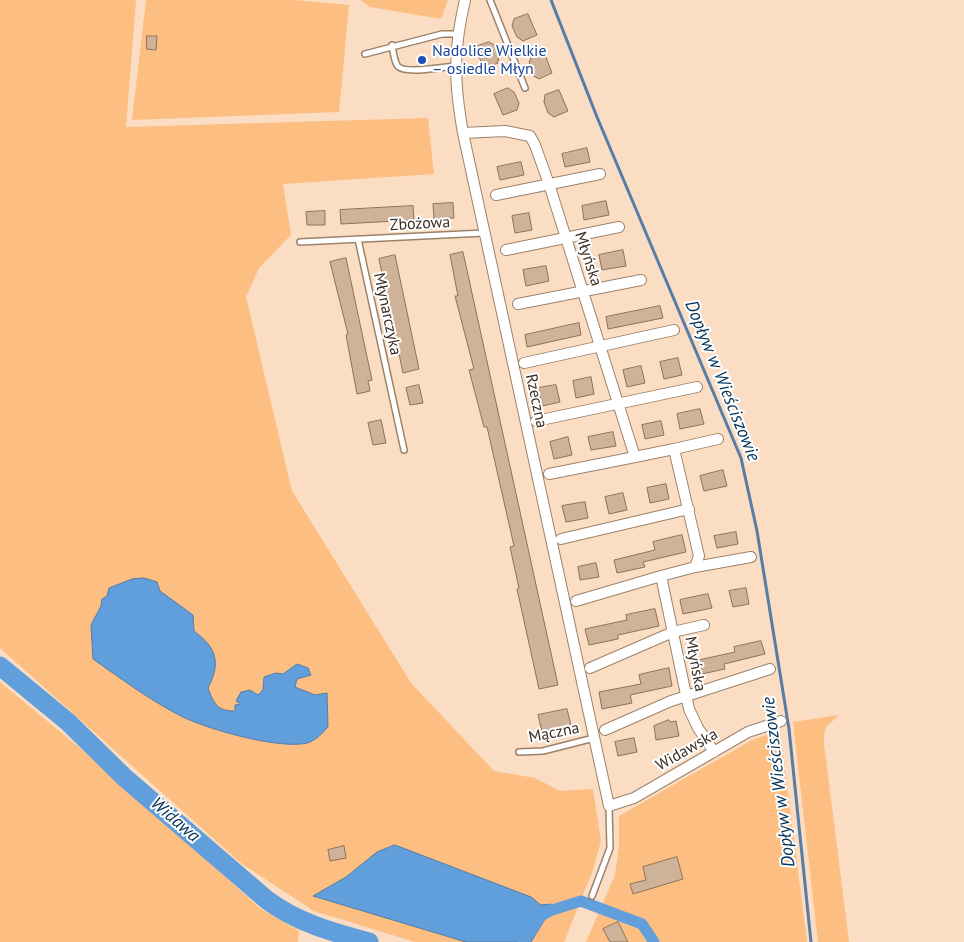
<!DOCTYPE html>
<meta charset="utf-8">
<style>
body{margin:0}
canvas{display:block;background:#faddc2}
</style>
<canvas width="964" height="942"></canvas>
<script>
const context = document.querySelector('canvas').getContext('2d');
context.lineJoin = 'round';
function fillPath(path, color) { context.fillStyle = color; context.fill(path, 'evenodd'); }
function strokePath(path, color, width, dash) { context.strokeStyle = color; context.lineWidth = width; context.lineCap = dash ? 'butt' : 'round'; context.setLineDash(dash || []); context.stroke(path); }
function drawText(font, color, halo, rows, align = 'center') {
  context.font = font + ' "PT Sans",sans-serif'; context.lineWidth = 4; context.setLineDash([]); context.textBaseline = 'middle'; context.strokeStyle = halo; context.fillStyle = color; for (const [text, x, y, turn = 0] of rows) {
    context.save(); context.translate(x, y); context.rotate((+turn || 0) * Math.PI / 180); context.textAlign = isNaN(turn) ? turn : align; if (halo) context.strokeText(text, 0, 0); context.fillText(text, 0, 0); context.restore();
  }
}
const green = new Path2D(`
 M0,0H136L126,127L428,118L434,174L283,184L291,235L259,268L246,297L292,491L411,683L494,771L535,778L560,791L593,789L601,841L593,870L564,942H415L314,911L242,864L0,648Z
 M146,0H295L349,5L339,112L132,120Z
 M360,0H448L441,19L370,7Z
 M0,682L99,764L261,909L299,931L298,942H0Z
 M839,715C827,728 824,722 824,744L849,942H818L793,722Z
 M780,730L807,942H586L615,875L619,846V816L752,740Z`);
const water = new Path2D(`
 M144,578L157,582L160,591L193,615L194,631C217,648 221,663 208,688C214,704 217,711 235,711V705L241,704L236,701L241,692L250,690L258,695L263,690L264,677L276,673L283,674L297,664L308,668L311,675L297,679L295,687L315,695L327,693L328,727C321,734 317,740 307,743C279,750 202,728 177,714C147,698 120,678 93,659L91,625L101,606L102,599L107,596L109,588L132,579Z
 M395,845L531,897L541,905L551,904L553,914L545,919L531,942H466L313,896L346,877L377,852Z`);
const stream = new Path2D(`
 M551,0L597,117L741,458L757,531L789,729L811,942`);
const canal = new Path2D(`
 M523,942L541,916L552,910L581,901L642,924L654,942`);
const river = new Path2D(`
 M0,666L68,722L124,777L267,900C298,923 332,932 369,942`);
const building = new Path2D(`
 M528,14L537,35L523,41L517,37L512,26L514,19Z
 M147,36H157L156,50L147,49Z
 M489,42L495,45L499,60L497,61L498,63L484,69L475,47Z
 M544,52L552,73L539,79L532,75L529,61L531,60L530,57Z
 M508,88L514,92L519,103L517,110L503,115L494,94Z
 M559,90L568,111L554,117L548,113L544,102L545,95Z
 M587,148L590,162L565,167L562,154Z
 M521,162L524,175L500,180L497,167Z
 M606,201L609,215L584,220L582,206Z
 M453,203L454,218L434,219L433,204Z
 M413,206L414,220L341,224L340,210Z
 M325,211V225H307L306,212Z
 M529,213L532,230L515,233L512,216Z
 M623,250L626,266L602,270L599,255Z
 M463,252L558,685L539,689L517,589L519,588L510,547L514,546L487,427H484L469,370L474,369L455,296H458L450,255Z
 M395,255L419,369L403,373L379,259Z
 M346,258L372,380L368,381L370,391L357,394L346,335L348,334L330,262Z
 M546,266L549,281L526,286L523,270Z
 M660,306L663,318L608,329L606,317Z
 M579,323L581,335L527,347L525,335Z
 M678,358L682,375L664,379L660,362Z
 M641,366L645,383L627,387L623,370Z
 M591,377L594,394L576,398L573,381Z
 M419,385L423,403L410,405L406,388Z
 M556,385L560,402L542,406L538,388Z
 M700,409L704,424L680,429L677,414Z
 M381,420L386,443L373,445L368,423Z
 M661,421L664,435L645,439L642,425Z
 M613,432L616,446L591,450L588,437Z
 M568,437L572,455L554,459L550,442Z
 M723,470L727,486L704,491L700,476Z
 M666,484L669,499L650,503L647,488Z
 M623,493L627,510L609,514L605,497Z
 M585,502L588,518L566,522L562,506Z
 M736,532L738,544L717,548L714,536Z
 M682,535L686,552L643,562L645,567L617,573L614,560L655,550L653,542Z
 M596,563L599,577L580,580L578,567Z
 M746,588L749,604L733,607L729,591Z
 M708,594L712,608L683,614L680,600Z
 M655,609L659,626L618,635V639L589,645L585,629L627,620L626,615Z
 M761,641L765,654L724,664L725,669L697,675L694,661L735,652L734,647Z
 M669,668L672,686L630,695L632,703L602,709L599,692L641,684L639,675Z
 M567,709L571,725L542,732L538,715Z
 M669,720L670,722L676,721L679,736L656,740L654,726Z
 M634,738L637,752L618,756L615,742Z
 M344,846L346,858L330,861L328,850Z
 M677,857L683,879L633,894L630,884L646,880L643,867Z
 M618,922L628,942H610L603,929Z`);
const lane = new Path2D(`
 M490,0L525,88
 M392,45C393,51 394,60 397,65C402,75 444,67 455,66
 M365,54L442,34H457
 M358,239L404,450
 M300,242L484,233
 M519,752L543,751L594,738
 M592,896L610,848L609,806`);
const street = new Path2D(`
 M465,0C453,51 454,82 463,133L609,806L634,798L748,732L781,721
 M463,133L505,131L530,136L535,145L549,184L635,457L674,449L699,556L695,567L661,576L689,709L698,728L714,752
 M496,195L600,174
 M506,250L619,227
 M518,304L641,280
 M524,363L674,330
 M536,421L697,387
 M674,449L718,439
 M549,474L635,457
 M561,539L689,509
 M695,567L751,557
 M576,601L661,576
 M590,668L673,632L704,625
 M605,730L671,701L770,669`);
const markers = [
 [422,60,5,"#1a4fb4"]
];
const transitNames = [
 ["Nadolice Wielkie",432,51],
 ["– osiedle Młyn",432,69]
];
const streetNames = [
 ["Zbożowa",420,224,-3],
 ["Młyńska",588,259,72],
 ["Młynarczyka",387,314,78],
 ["Rzeczna",536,401,78],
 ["Młyńska",695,664,79],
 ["Mączna",554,733,-11],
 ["Widawska",687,750,-30]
];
const waterNames = [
 ["Dopływ w Wieściszowie",722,381,68],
 ["Dopływ w Wieściszowie",779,782,-97],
 ["Widawa",175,820,41]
];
fillPath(green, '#fdbe82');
fillPath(water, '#619edc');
strokePath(water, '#567da5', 1);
strokePath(stream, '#567da5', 3);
strokePath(canal, '#619edc', 11);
strokePath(river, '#619edc', 19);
fillPath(building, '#cfb399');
strokePath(building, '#8c725a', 1);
strokePath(lane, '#9d826a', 8);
strokePath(street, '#9d826a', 12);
strokePath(lane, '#fff', 5);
strokePath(street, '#fff', 10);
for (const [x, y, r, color] of markers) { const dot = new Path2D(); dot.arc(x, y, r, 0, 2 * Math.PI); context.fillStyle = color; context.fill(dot); strokePath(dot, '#fff', 2); }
drawText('16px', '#164399', '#fff', transitNames, 'left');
drawText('16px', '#3b2f25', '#fff', streetNames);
drawText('italic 18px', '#033259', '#fff', waterNames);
</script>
